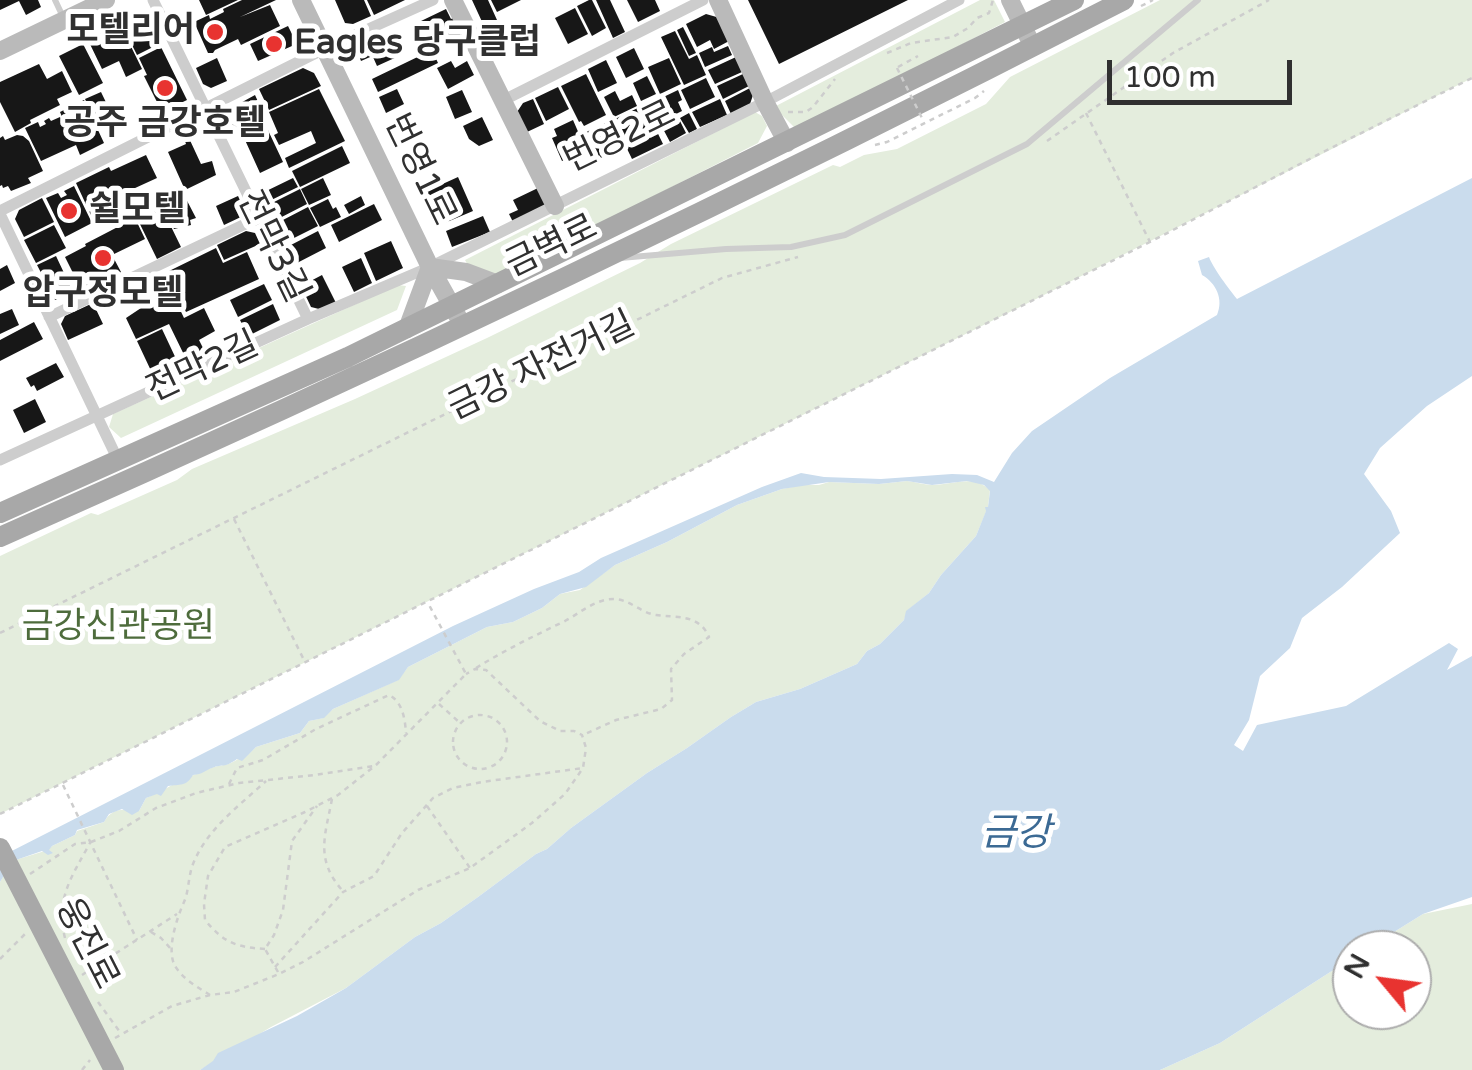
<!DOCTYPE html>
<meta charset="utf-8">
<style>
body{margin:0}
#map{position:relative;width:1472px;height:1070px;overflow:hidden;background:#fff;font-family:"Varela Round",sans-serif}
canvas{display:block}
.north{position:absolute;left:1332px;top:930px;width:100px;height:100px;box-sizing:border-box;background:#fff;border:2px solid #acacac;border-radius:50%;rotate:299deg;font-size:28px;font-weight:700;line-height:40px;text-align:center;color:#303030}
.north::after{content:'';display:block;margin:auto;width:35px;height:45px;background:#e83330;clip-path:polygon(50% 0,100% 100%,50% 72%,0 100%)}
.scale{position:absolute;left:1107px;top:60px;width:185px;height:45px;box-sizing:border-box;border:5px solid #303030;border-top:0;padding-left:12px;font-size:30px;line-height:35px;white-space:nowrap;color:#303030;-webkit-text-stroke:8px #fff;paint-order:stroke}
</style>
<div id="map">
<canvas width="1472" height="1070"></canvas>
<div class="north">N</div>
<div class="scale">100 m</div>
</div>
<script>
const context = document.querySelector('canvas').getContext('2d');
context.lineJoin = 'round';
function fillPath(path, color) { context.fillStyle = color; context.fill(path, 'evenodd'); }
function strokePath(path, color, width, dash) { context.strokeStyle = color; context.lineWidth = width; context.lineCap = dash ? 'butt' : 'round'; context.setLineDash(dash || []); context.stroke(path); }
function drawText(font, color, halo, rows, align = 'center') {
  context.font = font + ' "Varela Round","Noto Sans KR",sans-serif'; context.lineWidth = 10; context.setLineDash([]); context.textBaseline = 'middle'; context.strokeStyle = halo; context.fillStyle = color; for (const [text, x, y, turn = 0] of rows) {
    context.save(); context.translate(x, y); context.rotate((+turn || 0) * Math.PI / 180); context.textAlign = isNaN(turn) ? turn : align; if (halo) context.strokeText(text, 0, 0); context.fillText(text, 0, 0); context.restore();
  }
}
const green = new Path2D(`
 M980,0H994L1005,22L797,130L774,107Z
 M1160,0H1472V78L1036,299L0,814V556L91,513L98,515L177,480L192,469L355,399L487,338L640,263L671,244L833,165L840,167L864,155L897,149L986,104L1010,77Z
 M755,112L762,116L767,126L758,143L495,277L471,271L465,260Z
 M398,285L406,286L397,310L121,438L109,427L113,414Z
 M907,481C916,482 925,485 933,485C953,485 973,474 990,490L988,507L976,536L941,575L929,593L907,611L904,620L880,644L867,651L857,664L800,689L756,702L731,717L687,748L647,773L571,828L547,849L536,854L478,897L441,923L415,937L346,988L271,1027L200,1070H0V882L12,861L48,850L52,846L75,835L77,831L104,822C112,807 124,809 139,811L146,798C162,792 175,782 191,776C198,774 207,769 214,767C226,764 227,766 238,759L242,760L256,747L300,733L309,721L323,718L333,709L398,680L408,667L487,627L513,622L542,608L560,594L580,590L615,565L667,542L737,505L782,489L802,485H819L829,482L879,484Z
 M1472,904V1070H1160L1220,1043L1352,958V1010H1412V950H1365L1423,914Z`);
const water = new Path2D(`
 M1472,178V376L1427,406L1380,448L1364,474L1391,511L1400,533L1342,587L1302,618L1290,648L1260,676L1249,720L1234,745L1243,751L1257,725L1346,706L1449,643L1458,649L1447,670L1472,656V897L1423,914L1365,950H1352V958L1220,1043L1160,1070H200L213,1061L218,1053L297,1016L346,988L415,937L441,923L478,897L536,854L547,849L571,828L647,773L687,748L731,717L756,702L800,689L857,664L867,651L880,644L904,620L906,611L929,593L941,575L976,536L986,511L985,507H988L990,491L984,485L967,481L932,485L907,481L879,484L829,482L782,489L737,505L667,542L615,565L586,587L560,594L542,608L513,622L487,627L408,667L399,680L333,709L324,718L309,721L300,733L256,747L242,761L237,759C223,769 224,763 212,768C204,771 203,774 193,775C186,787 180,784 168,786L161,796L157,794L146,798L139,811L132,815L122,809L109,814L104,822L77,830L75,835L52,846L49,850L53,853L48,855L42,851L13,861L0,882V857L453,626L534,589L579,572L601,558L762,487L801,473L824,477L881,479L952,474L977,475L994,482L1012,453L1032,431L1110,378L1217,315C1224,299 1216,283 1202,275L1198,261L1209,257C1213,268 1229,289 1237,299Z`);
const building = new Path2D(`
 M0,0H38L41,7L26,15L19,1L0,10Z
 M199,0H238L206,15Z
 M242,0H276L240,17L270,5L280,26L241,45L238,39L215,50L213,53H208L194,22L209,15L210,19L224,12L223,9Z
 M335,0H364L371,16L353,24L345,23Z
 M367,0H405L374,15Z
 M472,0H488L497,20L484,26Z
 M491,0H521L497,12Z
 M589,0H592L606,28L592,36L577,6Z
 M596,0H610L625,32L613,38Z
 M627,0H655L660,11L638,22Z
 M748,0H908L779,64Z
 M575,8L588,34L568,44L555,18Z
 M446,9L451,19L457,16L466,33L435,49L421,21Z
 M143,12L159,44L137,55L121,23Z
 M706,14L720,18L731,40L714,49L710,40L697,47L686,24Z
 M120,24L142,69L126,77L119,61L102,69L88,40Z
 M288,26L295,40L292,46L258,61L250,44Z
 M683,27L696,53L689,56L677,30Z
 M675,31L689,59L697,55L706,75L684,85L661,37Z
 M389,35L399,56L377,66L373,57L377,54L361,61L358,53L361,46Z
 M83,44L103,83L79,95L59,56Z
 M728,46L732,55L705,67L699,53L712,47L714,52Z
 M161,47L187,100L162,112L144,76L147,75L139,58Z
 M634,48L644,69L626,78L616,57Z
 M432,50L438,63L378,92L372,79Z
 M736,57L742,72L715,84L708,70Z
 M217,58L227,81L211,88L203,84L196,68Z
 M669,58L681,84L660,94L648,67Z
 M606,60L617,83L598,92L588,69Z
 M451,61L455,68L467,61L474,75L448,89L437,68Z
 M39,64L47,79L62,71L72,92L57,99L60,105L30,120L31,123L15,132L0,102V82Z
 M303,68L314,73L321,86L269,110L259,89Z
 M586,74L606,115L584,126L581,121L579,122L561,86Z
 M743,74L749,86L723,99L717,86Z
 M647,76L656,94L641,101L633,83Z
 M706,78L715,97L690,109L681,90Z
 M558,87L569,109L546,121L535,98Z
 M750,88L753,95L750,104L731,114L725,101Z
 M319,89L345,141L289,168L285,158L316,143L311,131L279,145L274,135L278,133L269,112Z
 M397,89L404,104L386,113L379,97Z
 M462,90L472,112L455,119L446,97Z
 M678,90L682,100L678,102L682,111L660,122L651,103Z
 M615,91L620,101L632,95L637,106L614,117L604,97Z
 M101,92L116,123L100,131L85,99Z
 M255,95L265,117L233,132L224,112Z
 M533,99L544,124L527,132L517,112L523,103Z
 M720,99L727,115L700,127L692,112Z
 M84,100L104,143L80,155L76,145L41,161L25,128L38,122L40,127L46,124L44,121L49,118L51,121L60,117L68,132L60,112Z
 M644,105L663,144L632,159L613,120Z
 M689,113L697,129L689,133L680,118Z
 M482,117L493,140L479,146L469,139L463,126Z
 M679,119L686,133L670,142L662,127Z
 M573,120L586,150L562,161L552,138L557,136L554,129Z
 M608,122L620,149L596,160L584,133Z
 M266,126L283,162L260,173L245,140Z
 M17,135L23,136L29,141L43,171L28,178L31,183L11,191L8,186L3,188L2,185L0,186V138L3,136L5,140Z
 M188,136L201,164L212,161L216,175L185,190L168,152L186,144L184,138Z
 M342,146L350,163L300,187L292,171Z
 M146,155L157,178L122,194L132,215L110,226L109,223L97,228L76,183L109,167L111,171Z
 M458,177L473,211L440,225L425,192Z
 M293,178L298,187L261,205L256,196Z
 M323,178L331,195L309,205L301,189Z
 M74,186L92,223L65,237L46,198L58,193L61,198L67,195L64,191Z
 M538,188L546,206L513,222L509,214L518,210L513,200Z
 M300,189L307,204L270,223L262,208Z
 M183,193L196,218L190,220L191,225L174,229L162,204Z
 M238,196L244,209L243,216L224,225L216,206Z
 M361,196L365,205L349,214L344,205Z
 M42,198L54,222L24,237L15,219L19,210Z
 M328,199L333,209L336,207L341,217L320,227L310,208Z
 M160,204L181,247L157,259L136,216Z
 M374,204L382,220L339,242L331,225Z
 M308,207L318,226L290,240L281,221Z
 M483,216L490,232L452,247L446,231Z
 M135,218L145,239L112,255L121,272L82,291L65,257L86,246L85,244Z
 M54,225L66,248L36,263L24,240Z
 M246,231L255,233L260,244L224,260L217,245Z
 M318,231L326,248L295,264L287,247Z
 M391,241L403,268L376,281L364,253Z
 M216,248L223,263L247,252L259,279L186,312L167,272Z
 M56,256L73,292L55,300L37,265Z
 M361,258L372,283L354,292L342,267Z
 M7,265L15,283L0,291V269Z
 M322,275L336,303L319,309L311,307L301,286Z
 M264,284L272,300L238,317L230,300Z
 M173,295L184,318L204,308L215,331L199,340L207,356L189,365L169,324L136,339L126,318L141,308L138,303L153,297L155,301Z
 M93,303L103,324L68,340L61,324L65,316Z
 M273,304L280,320L248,336L240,320Z
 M12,309L19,325L0,334V314Z
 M34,322L43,339L0,361V340Z
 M162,329L178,363L153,375L137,341Z
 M56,363L64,377L37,391L34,385L31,387L26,378Z
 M35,399L46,422L24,433L13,410Z`);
const path = new Path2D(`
 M1141,6L1153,0
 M887,53L911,43L953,37L968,28L977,18L989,13L993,0
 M898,67L918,56
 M788,112H806L813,107L835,79
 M1086,113L1150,242L1325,151L1472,78
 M1047,141L1173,53L1269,0
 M875,145L887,142L975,98L984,91
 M234,519L304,660
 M0,633L722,278L798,257
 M476,668C505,650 534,636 565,621C580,613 595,599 614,599C629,599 641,613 656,615C678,618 699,614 709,637L684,654L671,669L672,700L661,709L616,720L583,735
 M439,704L459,722
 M453 742a27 27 0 1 1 54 0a27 27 0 1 1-54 0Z
 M229,784L237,768L263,760L316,729L389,695C403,702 405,720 406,733
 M63,785L137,940
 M332,799C325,836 315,859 342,890
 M427,806L470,868
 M0,814L1150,242
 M30,874L75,844L91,842L119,831L156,808L196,793L239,783L315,775L374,766
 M151,932L161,938L171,949
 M65,938C55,899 72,876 90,843
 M265,949C236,947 224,943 205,920L204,904L208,876L225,847L305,812L338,795L376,765L466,674L428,603
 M0,959L25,934
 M275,967L343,892L374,876L402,833L433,798L453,788L482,782L583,768
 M278,972L265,949L274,935L283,910L292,841L317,806
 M82,975L177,914
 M210,995C197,987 181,978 174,964C167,947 177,918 184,902C189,891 188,877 193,864C207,829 239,806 266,781
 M98,1002L120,1032
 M115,1038L172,1006L210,995L234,992L279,974L303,962L418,890L470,868L532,823L565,794L583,768L586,748L582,735L574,731H560L540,721L486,670L475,669L466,674
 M82,1070L90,1060`);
const lane = new Path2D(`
 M55,0L64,19
 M620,258L726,249L791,247L845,235L1027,144L1198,0`);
const street = new Path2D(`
 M153,0L308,319
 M502,101L703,0
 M0,211L324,49L433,0
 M0,214L118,460
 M49,317L258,218
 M0,460L308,319L430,267L765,102L959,0`);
const secondary = new Path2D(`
 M301,0L430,267L458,317
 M453,0L555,206
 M718,0L765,102L787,143
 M1010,0L1033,47
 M0,51L106,0
 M407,329L430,267L466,272L498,284`);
const primary = new Path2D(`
 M0,513L348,357L1074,0
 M0,537C380,369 755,190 1124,0`);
const pathBridge = new Path2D(`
 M897,68L923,120`);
const primaryBridge = new Path2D(`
 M0,848L114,1070`);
const markers = [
 [215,32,10,"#e83330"],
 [274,44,10,"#e83330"],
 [165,88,10,"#e83330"],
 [69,211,10,"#e83330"],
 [103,258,10,"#e83330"]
];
const poiNames = [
 ["모텔리어",195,32,"right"],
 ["Eagles 당구클럽",294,44],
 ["공주 금강호텔",165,125,"center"],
 ["쉴모텔",89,211],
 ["압구정모텔",103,295,"center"]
];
const streetNames = [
 ["번영2로",620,138,-26],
 ["번영1로",419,170,64],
 ["전막3길",272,247,64],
 ["금벽로",552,247,-26],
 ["금강 자전거길",542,367,-26],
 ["전막2길",203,368,-25],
 ["웅진로",86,944,63]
];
const parkNames = [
 ["금강신관공원",118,628]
];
const waterNames = [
 ["금강",1016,835]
];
fillPath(green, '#e4eddd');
fillPath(water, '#cadced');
fillPath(building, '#171717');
strokePath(path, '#cdcdcd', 2.5, [5, 5]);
strokePath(lane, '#cdcdcd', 6);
strokePath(street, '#cdcdcd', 11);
strokePath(secondary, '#bababa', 18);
strokePath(primary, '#a8a8a8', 20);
strokePath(pathBridge, '#cdcdcd', 2.5, [5, 5]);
strokePath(primaryBridge, '#a8a8a8', 20);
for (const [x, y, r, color] of markers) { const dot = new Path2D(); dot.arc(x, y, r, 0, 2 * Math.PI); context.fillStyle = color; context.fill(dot); strokePath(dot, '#fff', 4); }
drawText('bold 35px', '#303030', '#fff', poiNames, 'left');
drawText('35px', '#303030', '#fff', streetNames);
drawText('35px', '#4e6c3c', '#fff', parkNames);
drawText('italic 38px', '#3c6a94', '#fff', waterNames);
</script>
